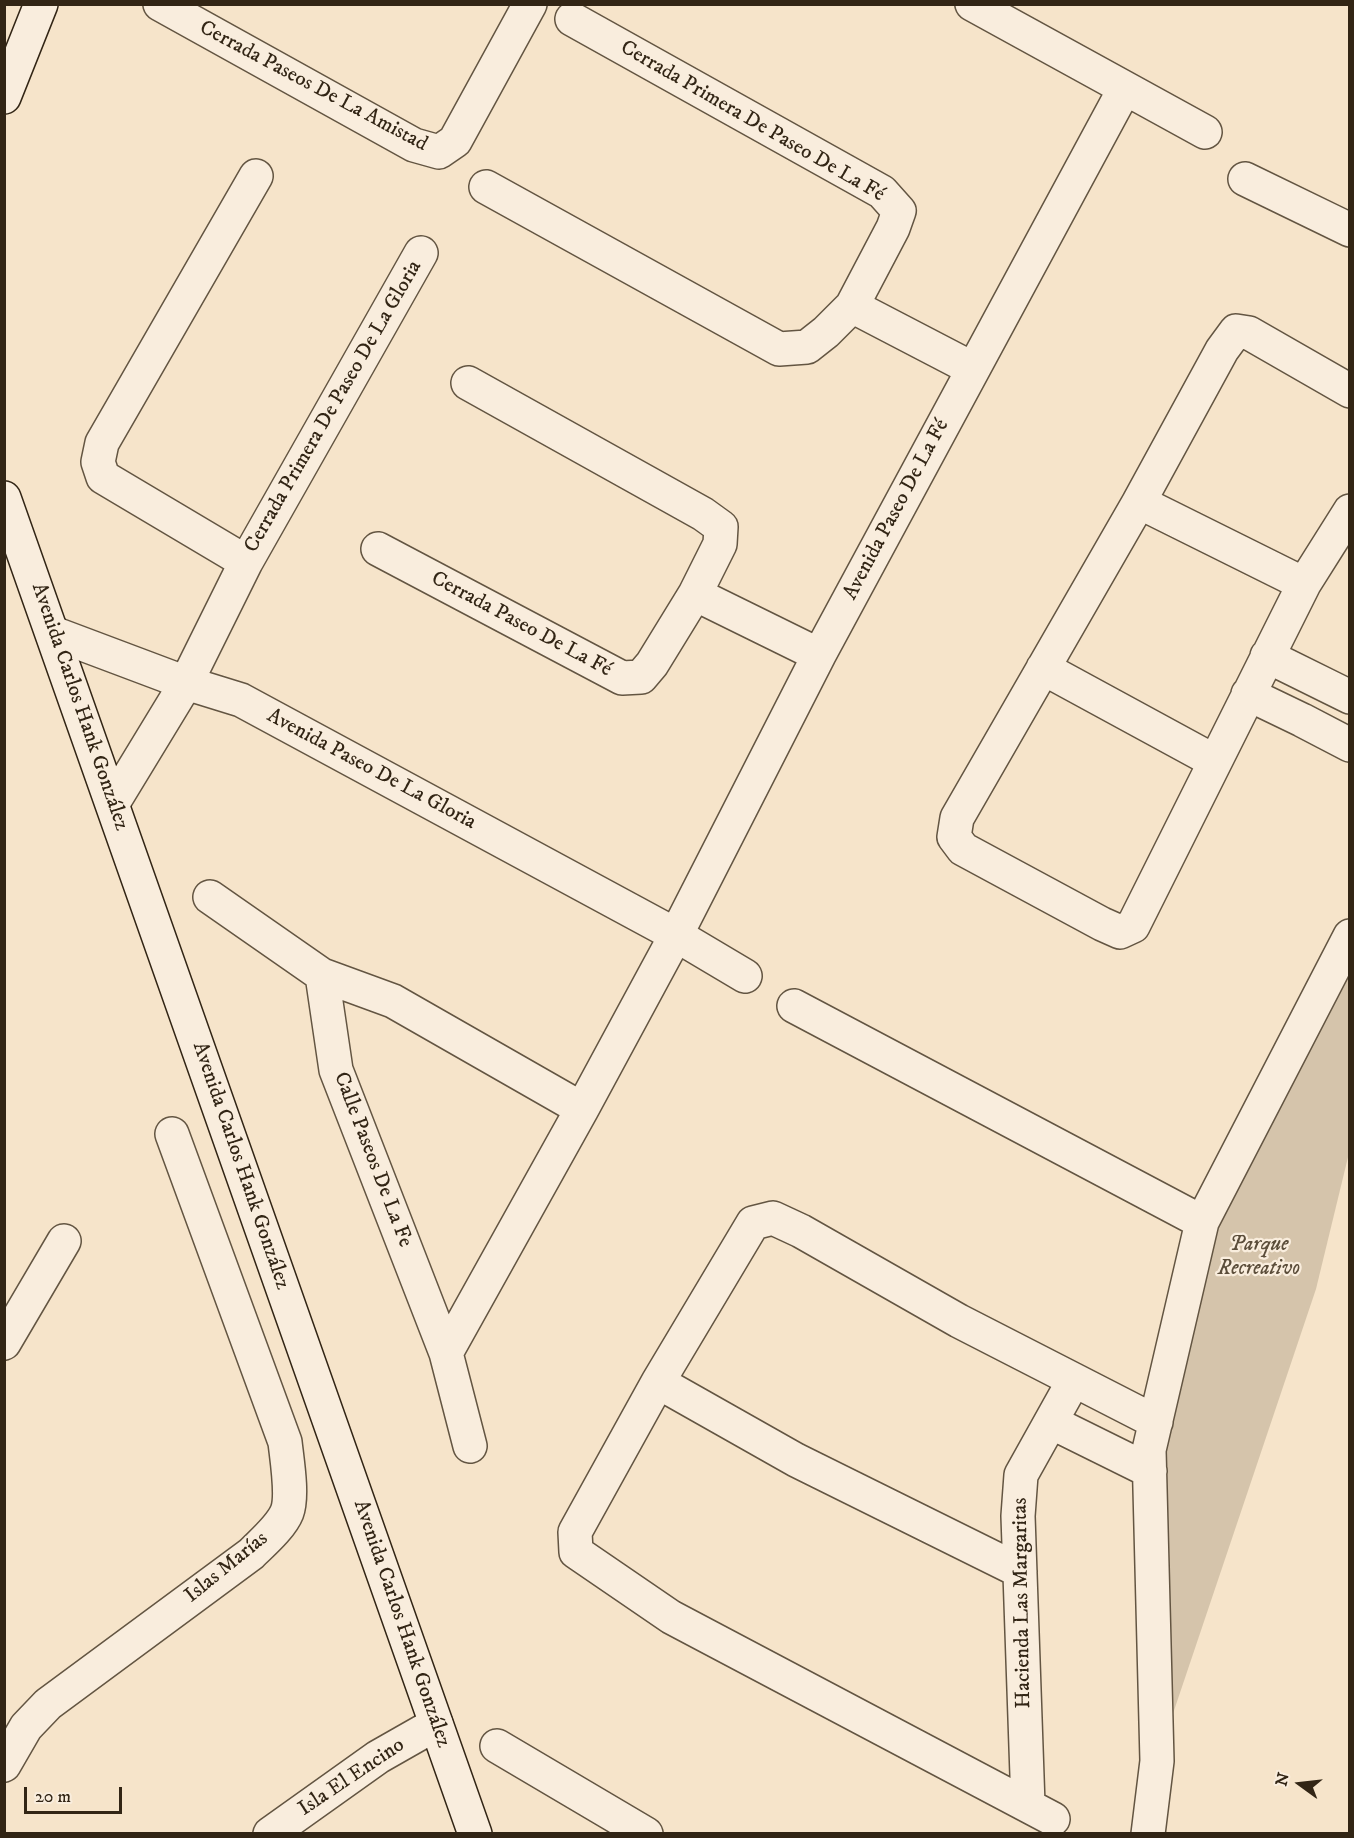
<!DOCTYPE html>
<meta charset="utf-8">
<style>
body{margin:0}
#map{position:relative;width:1354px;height:1838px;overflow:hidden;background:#f6e4ca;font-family:"IM FELL DW Pica",serif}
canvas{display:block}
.frame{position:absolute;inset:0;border:6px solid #322515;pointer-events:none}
.north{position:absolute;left:1270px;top:1754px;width:60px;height:60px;-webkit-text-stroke:4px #f9eddd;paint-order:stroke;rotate:285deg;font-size:16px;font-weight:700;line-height:24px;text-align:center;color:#322515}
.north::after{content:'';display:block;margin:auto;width:21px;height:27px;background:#322515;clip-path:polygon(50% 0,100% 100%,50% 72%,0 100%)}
.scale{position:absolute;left:24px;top:1787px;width:98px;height:27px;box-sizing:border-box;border:3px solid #322515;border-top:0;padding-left:8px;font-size:18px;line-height:21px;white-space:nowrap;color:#322515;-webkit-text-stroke:4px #f9eddd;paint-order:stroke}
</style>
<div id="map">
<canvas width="1354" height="1838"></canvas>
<div class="frame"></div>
<div class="north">N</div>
<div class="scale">20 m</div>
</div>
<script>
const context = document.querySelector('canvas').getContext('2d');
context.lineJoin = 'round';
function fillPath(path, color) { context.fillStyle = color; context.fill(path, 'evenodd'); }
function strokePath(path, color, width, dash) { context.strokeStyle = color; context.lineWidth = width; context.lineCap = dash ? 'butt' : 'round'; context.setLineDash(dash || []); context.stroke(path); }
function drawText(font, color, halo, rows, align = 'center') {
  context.font = font + ' "IM FELL DW Pica",serif'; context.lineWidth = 4.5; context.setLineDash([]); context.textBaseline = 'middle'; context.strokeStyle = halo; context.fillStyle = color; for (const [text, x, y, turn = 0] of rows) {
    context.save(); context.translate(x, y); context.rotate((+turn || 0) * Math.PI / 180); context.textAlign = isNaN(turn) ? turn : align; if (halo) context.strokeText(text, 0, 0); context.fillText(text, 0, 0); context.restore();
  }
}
const green = new Path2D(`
 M1349,940V1153L1316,1289L1157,1761L1156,1422L1202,1222Z`);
const minor = new Path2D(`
 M160,4L414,145L439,152L455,141L530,4
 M972,4L1205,132
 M1245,179L1350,230
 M486,187L779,349L807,347L826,332L852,306L893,228L899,211L882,192L572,19
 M852,306L973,369
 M1139,502L957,818L954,837L963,849L1102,924L1120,932L1133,926L1304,584L1350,511
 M378,549L622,678L641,677L652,664L695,594L720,544L721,527L703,514L468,383
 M246,562L103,477L98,462L102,443L256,176
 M1304,584L1139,502L1222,350L1236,331L1249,333L1350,391
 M695,594L819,655
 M53,633L186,683L241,700L676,935L745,976
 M1267,656L1350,697
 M1043,668L1214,761
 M1248,694L1302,720L1350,745
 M113,803L186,683L246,562L421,253
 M210,897L322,975L393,1001L582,1109
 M322,975L336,1070L446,1353L470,1446
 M794,1006L1202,1222L1350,936
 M4,1343L64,1241
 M446,1353L582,1109L676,935L819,655L1125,88
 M658,1382L796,1460L1020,1571
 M1051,1422L1150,1471
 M497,1746L646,1834
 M4,1765L26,1727L48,1704L251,1554C262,1543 281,1527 287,1512C293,1496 287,1460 285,1442L172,1134
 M1028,1805L1018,1516L1021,1475L1074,1380
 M1053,1819L671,1617L576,1552L575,1532L658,1382L753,1223L773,1218L801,1231L959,1321L1156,1422
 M270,1834L378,1757L436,1724
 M1148,1834L1157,1761L1149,1450L1202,1222`);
const secondary = new Path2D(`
 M4,97L41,4
 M4,498L475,1834`);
const streetNames = [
 ["Cerrada Paseos De La Amistad",313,87,28],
 ["Cerrada Primera De Paseo De La Fé",752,122,30],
 ["Cerrada Primera De Paseo De La Gloria",334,407,-60],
 ["Avenida Paseo De La Fé",897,510,-62],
 ["Cerrada Paseo De La Fé",521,625,28],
 ["Avenida Carlos Hank González",79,707,71],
 ["Avenida Paseo De La Gloria",371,770,28],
 ["Calle Paseos De La Fe",372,1160,69],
 ["Avenida Carlos Hank González",240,1166,71],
 ["Islas Marías",227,1568,-39],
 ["Hacienda Las Margaritas",1023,1603,-91],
 ["Avenida Carlos Hank González",401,1624,71],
 ["Isla El Encino",352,1778,-34]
];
const parkNames = [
 ["Parque",1259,1246],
 ["Recreativo",1259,1270]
];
fillPath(green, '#d5c4ab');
strokePath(minor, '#635542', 36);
strokePath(secondary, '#322515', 36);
strokePath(minor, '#f9eddd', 33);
strokePath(secondary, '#f9eddd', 33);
drawText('21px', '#322515', '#f9eddd', streetNames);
drawText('italic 21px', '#5b4d3a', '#f9eddd', parkNames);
</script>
